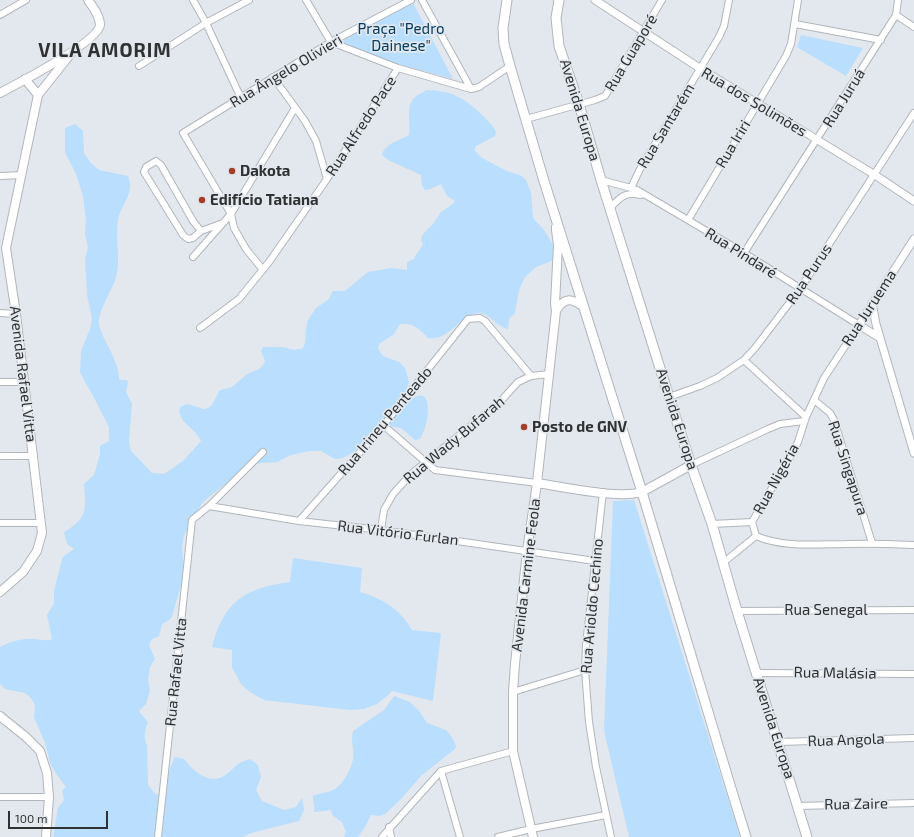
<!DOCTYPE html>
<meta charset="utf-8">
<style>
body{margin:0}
#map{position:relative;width:914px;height:837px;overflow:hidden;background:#e2e8ed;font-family:"Exo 2",sans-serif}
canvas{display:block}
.scale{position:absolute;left:8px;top:811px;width:100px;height:18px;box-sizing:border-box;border:2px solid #2f3133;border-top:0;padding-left:5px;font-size:12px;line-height:14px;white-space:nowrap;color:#2f3133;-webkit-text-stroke:3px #e2e8ed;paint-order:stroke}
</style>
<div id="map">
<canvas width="914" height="837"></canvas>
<div class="scale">100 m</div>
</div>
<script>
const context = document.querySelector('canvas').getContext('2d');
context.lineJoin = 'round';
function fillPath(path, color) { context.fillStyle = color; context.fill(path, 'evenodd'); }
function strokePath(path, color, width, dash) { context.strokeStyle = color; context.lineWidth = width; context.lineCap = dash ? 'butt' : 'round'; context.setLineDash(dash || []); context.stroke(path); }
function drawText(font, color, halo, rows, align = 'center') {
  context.font = font + ' "Exo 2",sans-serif'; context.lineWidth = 3.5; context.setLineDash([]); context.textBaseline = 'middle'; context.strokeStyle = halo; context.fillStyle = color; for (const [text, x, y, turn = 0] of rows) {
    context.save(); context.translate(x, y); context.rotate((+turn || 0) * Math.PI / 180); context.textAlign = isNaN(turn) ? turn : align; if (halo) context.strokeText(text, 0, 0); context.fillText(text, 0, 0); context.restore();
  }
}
const green = new Path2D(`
 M411,1L413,3L453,79L366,56L337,42Z
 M801,35L863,48L846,76L797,47Z
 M426,90C453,91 463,97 482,115C488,121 493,125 496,132L495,136L476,146L475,149V151L482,158L507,171L522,176L526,180L531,193L533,218L544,230L558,253L554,260L536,267L525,277L519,290L515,313L509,319L508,329C497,327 488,312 479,313C459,314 451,341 428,338C420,329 413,322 400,324L394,334L379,344L378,349L383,356L399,362L405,368L409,382L404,396V404H406C434,377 431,422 420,439L415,440L401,428L388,426L383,428L369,437L352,453L343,458L335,459L321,451H310L291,455L277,462L262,463L252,465L236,475L203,502L193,518L184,535L182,547L184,574L172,617L169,620L162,624L159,636L152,639L149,645L155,659L150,667L148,679L150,691L146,704L139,711L141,714L148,722C145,730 143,737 147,745L148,785L156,795L166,788L170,768L175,757L184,759C193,771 209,785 224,776C229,773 233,768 238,764C241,762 246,760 250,759L258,765L261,777L256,790L262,801L284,810L296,807L302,798L304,810L299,821L251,833L243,837H159L158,823L155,837H53L58,808L64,800L62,791L66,787L55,772L50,763L45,743L34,717L35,705L31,698L25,693L5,689L0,684V647C9,642 23,638 33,639C41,639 44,642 52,639L47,615L54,604V591L62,559L64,556L74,549L67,544L64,532C88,518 86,510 84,484L94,475L100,454V446L109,441V427L91,392L85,382L80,372L81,351L90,329L92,319L87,295L85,259L88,248L85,234L86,221L83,196L76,174L65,152V128L75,124L83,131L84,153L91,163L99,170L128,176C129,180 131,185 130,189C128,200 120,209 118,220C115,240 121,258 116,278C112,290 97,313 99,324C99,328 102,332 103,336C109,349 119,364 119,379L121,380H127L128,382L126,392L132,404L129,441L131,451L152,473L164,474L183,461L201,441C196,428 176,422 180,407L187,404L204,409L208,408L212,405L220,390L232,387L247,374L259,369L263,365L265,361L261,351L263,347H283L294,350L303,348L305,343L306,329L308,320L316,308L328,300L333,291H345L368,272L391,268L407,270V262L414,259C416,253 422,248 423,243L421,240L422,235L433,224L441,212L454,203L455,201L447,196L441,184L431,189L425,190L422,185L421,175L388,160L382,155C385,143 399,141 409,135C411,124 405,105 415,97C418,94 423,93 426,90Z
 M634,500L740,837H629L604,731L613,501Z
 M293,558L362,568L360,592C383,599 400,609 412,630L441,633L433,701L392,691L386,697L377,704L364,709L350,710L264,700L250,692L241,684L232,667V650L212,647C224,601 245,588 290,582Z
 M394,696L410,702L419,711L427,723L446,730L452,737L456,746L455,749L422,775L400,800L385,814L379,816L371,815L365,827L358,837H344L346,832L342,822L333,816L331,810L314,812C316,806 312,802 313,796C319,793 325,793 331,791C342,787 351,770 353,759C355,750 350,742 353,731L384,710Z`);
const minor = new Path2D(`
 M193,0L206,23L241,98
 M306,0L331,42L398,68L471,89L479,87L510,66
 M422,0L471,89
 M0,15L26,0
 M896,15L914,27
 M795,24L881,40
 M139,66L206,23L249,0
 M273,77L305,121L316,141L327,179
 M526,119L595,100L605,96L662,0
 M0,176L22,175
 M601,180L631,188L637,190L744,253L859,325L824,378L806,417L798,442L793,452L752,522L756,536
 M631,188L640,169L719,37L724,26L729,0
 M611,207C621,196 626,192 641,195
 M688,220L786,56L791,44L798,0
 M201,231L193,221L161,165L156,161L146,167L144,172L183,235L188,239L193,238L201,231L223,223
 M744,253L896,15L898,0
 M193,257L231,214L295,108
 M263,270L246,249L234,228L231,214L183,133L331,42L411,0
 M0,313L16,314
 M200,328L239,299L269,262L327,179L398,68
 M744,360L806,417
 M0,382H24
 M669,397L700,386L717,378L744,360L755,348L800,289L914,113
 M814,400L830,413L834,420L872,543
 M383,425L435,470L537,483
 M0,456H34
 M691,465L768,429L780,424L804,421
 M603,492L586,645L585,670L589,722L596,767L611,837
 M209,506L263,452
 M299,521L378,432L468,319L480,318L485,321L531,376
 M0,523H40
 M712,524L752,522
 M381,530L384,510L393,494L411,474L499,403L518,382L531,376L550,374
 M756,536C784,548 817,544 847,544C869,543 892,544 914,545
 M724,562L756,536
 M737,611L914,610
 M756,673L914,674
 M513,692L585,670
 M779,742L914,738
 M441,771L460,837
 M0,797H49
 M798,806L914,803
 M389,827L391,837
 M158,837L192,520L209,506L299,521L381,530L595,561
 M382,837L441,771L513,751
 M498,837L531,829L606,815`);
const tertiary = new Path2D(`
 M595,0L701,69L875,175L914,201
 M872,303L876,324L914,453
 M880,338L859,325L914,239`);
const secondary = new Path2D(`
 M25,79L38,95
 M0,93C17,84 98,42 100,25C100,16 93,7 88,0
 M556,311C564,297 571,298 584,307
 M537,483C563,487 618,499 642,492L691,465
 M0,592L23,572L37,551L42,533L16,314L6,248L38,95L73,51
 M0,716L26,737L40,751L47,773L49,797L46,837
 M533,837L513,751V692L515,664L527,551L537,483L556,311L555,304L558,245L556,230V227`);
const primary = new Path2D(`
 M507,0L503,28L504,44L510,66L544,181L642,492L733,795L746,837
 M559,0L556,18L559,46L579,104L601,180L669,397L691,465L712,524L737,611L807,837`);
const markers = [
 [232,171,4,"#a73e24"],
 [202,200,4,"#a73e24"],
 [524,427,4,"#a73e24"]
];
const parkNames = [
 ["Praça \"Pedro",401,29],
 ["Dainese\"",401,46]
];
const streetNames = [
 ["Rua Guaporé",631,53,-59],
 ["Rua Ângelo Olivieri",286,71,-31],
 ["Rua Juruá",844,98,-58],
 ["Rua dos Solimões",754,102,31],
 ["Avenida Europa",580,110,73],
 ["Rua Alfredo Pace",361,126,-57],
 ["Rua Santarém",666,126,-59],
 ["Rua Iriri",733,144,-59],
 ["Rua Pindaré",741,253,32],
 ["Rua Purus",809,274,-56],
 ["Rua Juruema",869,308,-57],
 ["Avenida Rafael Vitta",23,374,83],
 ["Avenida Europa",677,419,72],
 ["Rua Irineu Penteado",385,421,-50],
 ["Rua Wady Bufarah",454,440,-40],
 ["Rua Singapura",848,468,72],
 ["Rua Nigéria",776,479,-61],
 ["Rua Vitório Furlan",398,533,7],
 ["Avenida Carmine Feola",526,575,-83],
 ["Rua Arioldo Cechino",592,606,-85],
 ["Rua Senegal",826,610],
 ["Rua Rafael Vitta",176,672,-84],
 ["Rua Malásia",835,673,1],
 ["Avenida Europa",774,728,72],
 ["Rua Angola",846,740,-2],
 ["Rua Zaire",856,804,-1]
];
const poiNames = [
 ["Dakota",240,171],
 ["Edifício Tatiana",210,200],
 ["Posto de GNV",532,427]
];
const districtNames = [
 ["VILA AMORIM",105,51]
];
fillPath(green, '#badefd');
strokePath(minor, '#b1b6bb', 8);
strokePath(tertiary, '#b1b6bb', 9);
strokePath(secondary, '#b1b6bb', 10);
strokePath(primary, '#b1b6bb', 11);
strokePath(minor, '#fff', 6);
strokePath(tertiary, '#fff', 7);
strokePath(secondary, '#fff', 8);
strokePath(primary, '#fff', 9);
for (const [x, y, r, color] of markers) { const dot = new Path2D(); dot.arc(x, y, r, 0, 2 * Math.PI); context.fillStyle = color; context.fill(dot); strokePath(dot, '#e2e8ed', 1.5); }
drawText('15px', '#053c61', '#e2e8ed', parkNames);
drawText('15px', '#2f3133', '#e2e8ed', streetNames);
drawText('bold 15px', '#2f3133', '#e2e8ed', poiNames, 'left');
context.letterSpacing = '1px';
drawText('bold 19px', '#2f3133', '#e2e8ed', districtNames);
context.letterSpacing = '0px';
</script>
